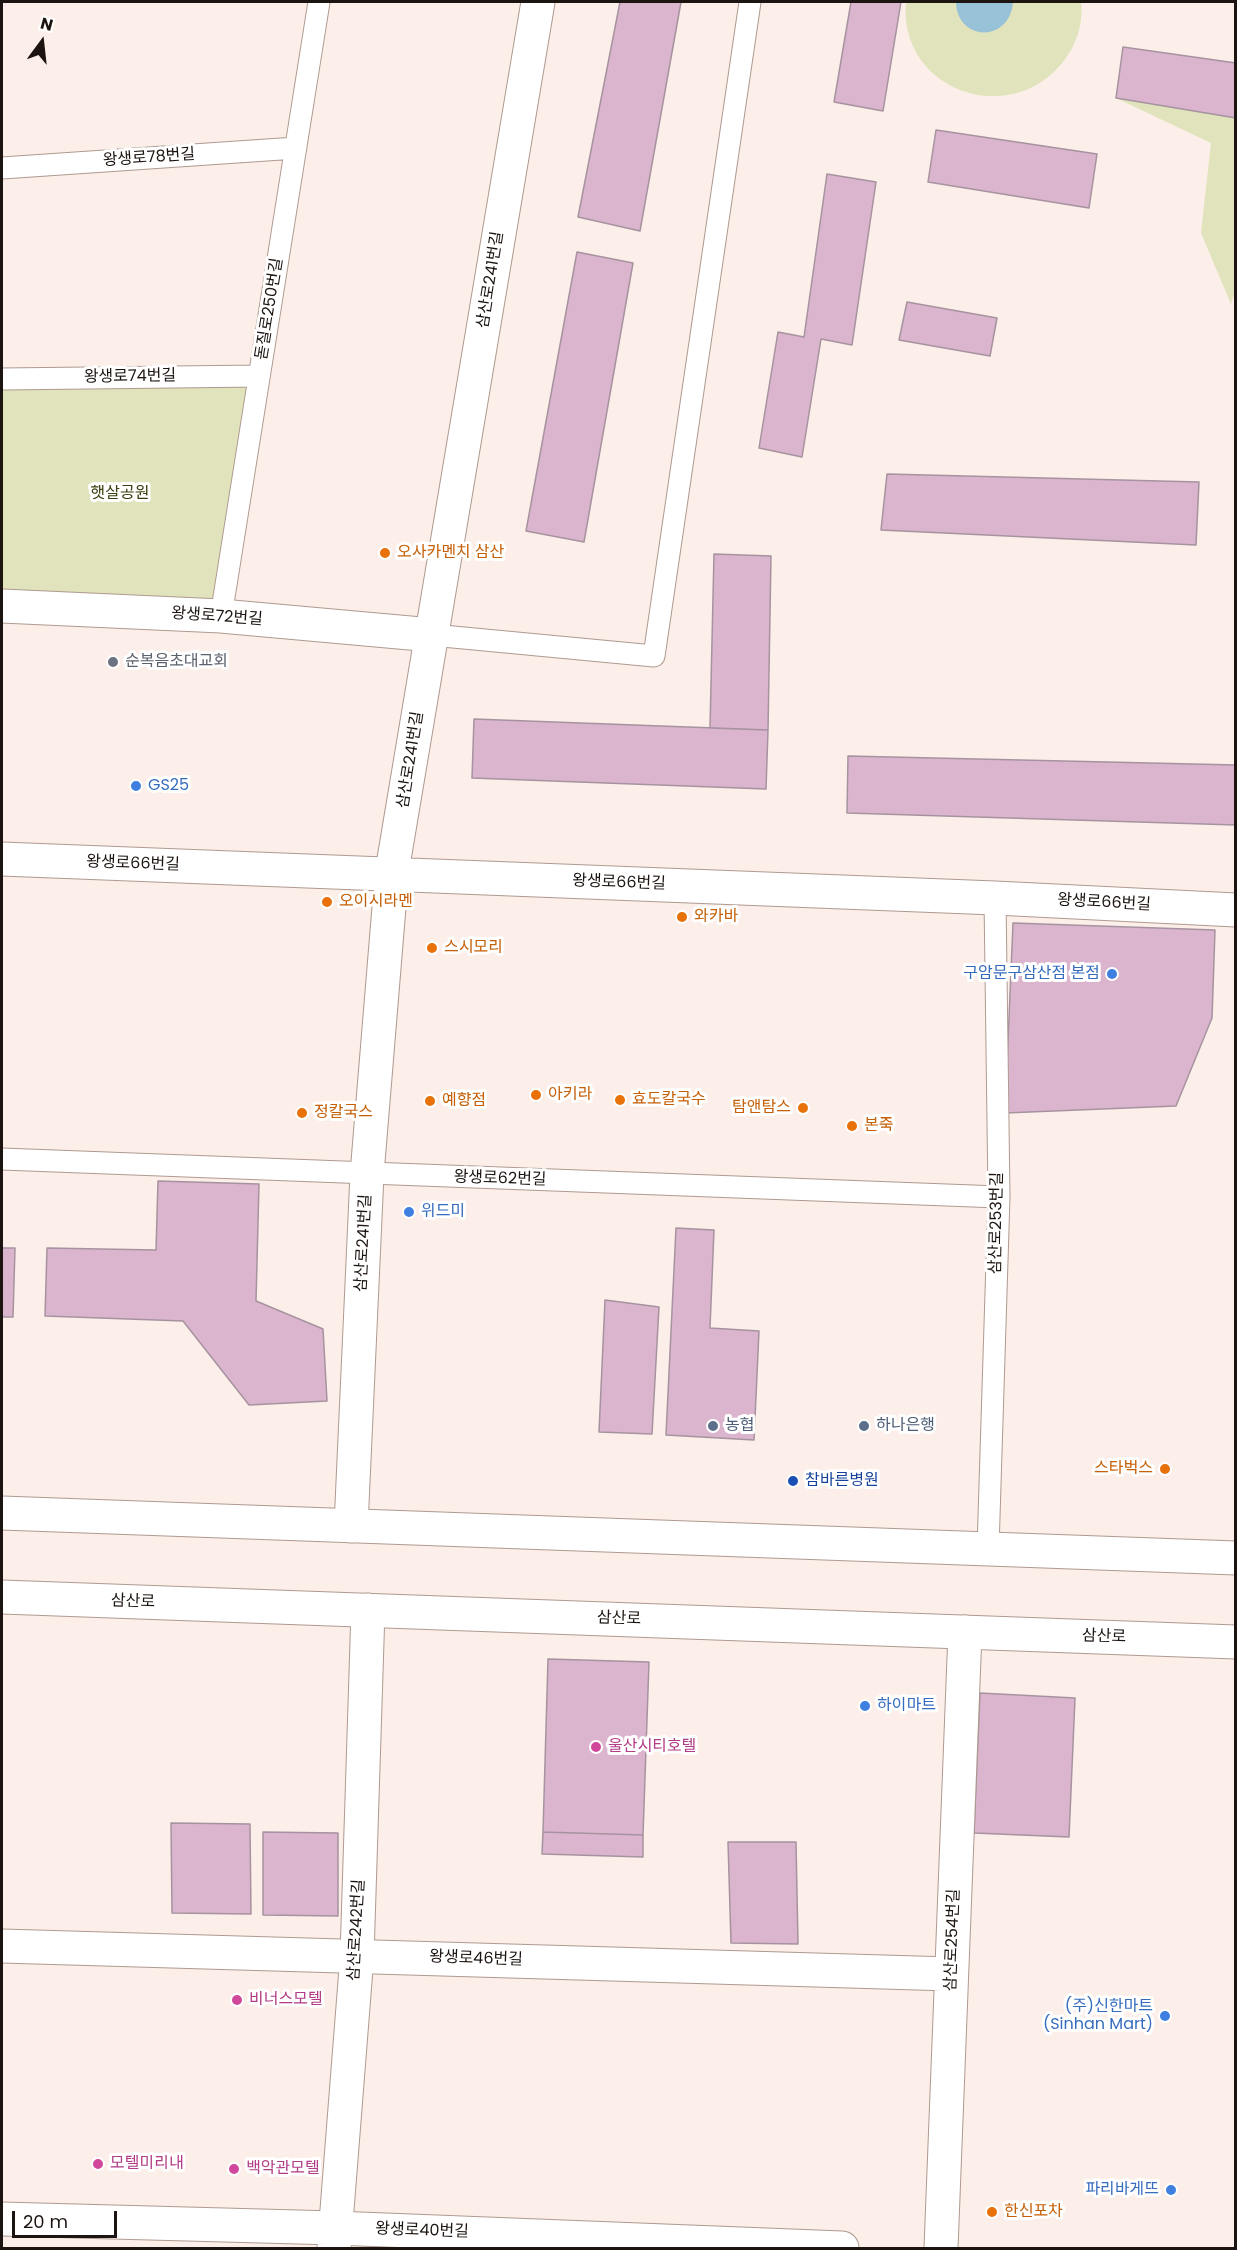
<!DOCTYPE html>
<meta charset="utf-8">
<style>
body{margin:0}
#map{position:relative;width:1237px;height:2250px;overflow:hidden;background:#fceee8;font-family:Poppins,sans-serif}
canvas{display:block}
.frame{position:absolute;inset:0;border:3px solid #1c1410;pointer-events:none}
.north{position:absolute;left:12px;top:12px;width:60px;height:60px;-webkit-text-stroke:4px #fff;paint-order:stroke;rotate:15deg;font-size:16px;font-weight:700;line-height:24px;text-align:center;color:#1c1410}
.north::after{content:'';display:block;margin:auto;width:21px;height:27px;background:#1c1410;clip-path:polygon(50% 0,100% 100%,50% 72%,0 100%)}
.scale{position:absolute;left:12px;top:2211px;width:105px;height:27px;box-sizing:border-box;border:3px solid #1c1410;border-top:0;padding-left:8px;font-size:18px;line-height:21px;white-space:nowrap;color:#1c1410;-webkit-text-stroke:4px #fff;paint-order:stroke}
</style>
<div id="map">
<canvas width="1237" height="2250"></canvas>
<div class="frame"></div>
<div class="north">N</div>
<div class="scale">20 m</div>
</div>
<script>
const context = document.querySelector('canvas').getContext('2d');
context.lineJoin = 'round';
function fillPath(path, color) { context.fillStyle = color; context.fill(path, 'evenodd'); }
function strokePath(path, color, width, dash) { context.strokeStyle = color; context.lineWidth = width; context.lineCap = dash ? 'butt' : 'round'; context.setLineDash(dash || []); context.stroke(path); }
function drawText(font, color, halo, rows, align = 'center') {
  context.font = font + ' Poppins,"Noto Sans KR",sans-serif'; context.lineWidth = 6; context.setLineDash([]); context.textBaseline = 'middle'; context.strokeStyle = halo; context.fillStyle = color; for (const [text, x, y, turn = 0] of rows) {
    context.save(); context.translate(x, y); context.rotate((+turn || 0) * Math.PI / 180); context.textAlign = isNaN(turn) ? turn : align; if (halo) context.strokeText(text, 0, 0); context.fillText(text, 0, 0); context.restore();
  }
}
const green = new Path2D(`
 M906,2H1081C1083,18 1079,36 1071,50C1023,133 898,96 906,2Z
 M1116,98L1235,118L1236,288L1231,304L1201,233L1211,143Z
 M259,376L221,616L2,606V379Z`);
const water = new Path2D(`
 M956,2H1013C1010,43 957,42 956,2Z`);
const building = new Path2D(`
 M620,2H681L640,231L578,217Z
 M851,2H901L883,111L834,102Z
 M1123,47L1236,63V118L1116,98Z
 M936,130L1097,154L1089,208L928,182Z
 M827,174L876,182L852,345L821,339L802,457L759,448L778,332L804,337Z
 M577,252L633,263L584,542L526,531Z
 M907,302L997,318L990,356L899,340Z
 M887,474L1199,482L1196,545L881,530Z
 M714,554L771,556L768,730L710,728Z
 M474,719L768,730L766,789L472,778Z
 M848,756L1236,765V825L847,813Z
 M1013,923L1215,930L1212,1018L1176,1106L1005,1113Z
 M158,1181L259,1184L256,1301L323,1329L327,1401L249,1405L183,1321L45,1316L47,1248L156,1250Z
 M676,1228L714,1230L710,1328L759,1331L754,1440L666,1435Z
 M2,1248H15L13,1317H2Z
 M605,1300L659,1307L652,1434L599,1432Z
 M548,1659L649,1662L643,1835L543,1832Z
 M980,1693L1075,1698L1069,1837L974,1833Z
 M171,1823L250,1824L251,1914L172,1913Z
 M263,1832L338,1833V1916L263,1915Z
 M543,1832L643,1835V1857L542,1854Z
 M728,1842H796L798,1944L731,1943Z`);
const lane = new Path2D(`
 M2,168L296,148
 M2,379L259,376
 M221,616L319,2
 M432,635L654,656L750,2
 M2,1159L999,1197
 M988,1549L999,1197L995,898`);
const street = new Path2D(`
 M2,606L221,616L432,635
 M2,859L995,898L1236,910
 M351,1526L367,1174L392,871L538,2
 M2,1946L951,1974
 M2,2219L335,2228L842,2248
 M334,2248L357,1956L368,1610
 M941,2248L965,1632`);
const secondary = new Path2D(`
 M2,1513L1236,1558
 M2,1597L1236,1642`);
const markers = [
 [385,553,6,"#e8710a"],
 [113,662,6,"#6b7280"],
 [136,786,6,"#3f7fe0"],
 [327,902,6,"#e8710a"],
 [682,917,6,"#e8710a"],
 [432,948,6,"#e8710a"],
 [1112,974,6,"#3f7fe0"],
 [536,1095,6,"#e8710a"],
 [620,1100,6,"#e8710a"],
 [430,1101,6,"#e8710a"],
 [803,1108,6,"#e8710a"],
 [302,1113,6,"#e8710a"],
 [852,1126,6,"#e8710a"],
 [409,1212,6,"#3f7fe0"],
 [713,1426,6,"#5c6f8a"],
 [864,1426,6,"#5c6f8a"],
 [1165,1469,6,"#e8710a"],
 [793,1481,6,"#1a4fb4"],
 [865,1706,6,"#3f7fe0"],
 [596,1747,6,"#d1479c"],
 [237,2000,6,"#d1479c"],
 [1165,2016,6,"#3f7fe0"],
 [98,2164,6,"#d1479c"],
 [234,2169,6,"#d1479c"],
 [1171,2190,6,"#3f7fe0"],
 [992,2212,6,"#e8710a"]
];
const streetNames = [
 ["왕생로78번길",149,158,-4],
 ["삼산로241번길",491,280,-81],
 ["돋질로250번길",270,309,-81],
 ["왕생로74번길",130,377,-1],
 ["왕생로72번길",217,617,4],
 ["삼산로241번길",411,760,-81],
 ["왕생로66번길",133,864,2],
 ["왕생로66번길",619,883,2],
 ["왕생로66번길",1104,903,3],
 ["왕생로62번길",500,1179,2],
 ["삼산로253번길",997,1223,-89],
 ["삼산로241번길",364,1243,-87],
 ["삼산로",133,1602,2],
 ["삼산로",619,1619,2],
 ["삼산로",1104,1637,2],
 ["삼산로242번길",357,1930,-87],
 ["삼산로254번길",953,1940,-88],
 ["왕생로46번길",476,1959,2],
 ["왕생로40번길",422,2231,2]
];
const parkNames = [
 ["햇살공원",120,494]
];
const foodNames = [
 ["오사카멘치 삼산",397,553],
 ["오이시라멘",339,902],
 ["와카바",694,917],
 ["스시모리",444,948],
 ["아키라",548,1095],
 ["효도칼국수",632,1100],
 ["예향점",442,1101],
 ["탐앤탐스",791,1108,"right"],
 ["정칼국스",314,1113],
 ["본죽",864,1126],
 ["스타벅스",1153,1469,"right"],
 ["한신포차",1004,2212]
];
const worshipNames = [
 ["순복음초대교회",125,662]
];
const shopNames = [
 ["GS25",148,786],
 ["구암문구삼산점 본점",1100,974,"right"],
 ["위드미",421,1212],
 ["하이마트",877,1706],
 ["(주)신한마트",1153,2007,"right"],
 ["(Sinhan Mart)",1153,2025,"right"],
 ["파리바게뜨",1159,2190,"right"]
];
const serviceNames = [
 ["농협",725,1426],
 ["하나은행",876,1426]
];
const transitNames = [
 ["참바른병원",805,1481]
];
const hotelNames = [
 ["울산시티호텔",608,1747],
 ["비너스모텔",249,2000],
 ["모텔미리내",110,2164],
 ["백악관모텔",246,2169]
];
fillPath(green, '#e0e3bb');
fillPath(water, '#98c2d8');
fillPath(building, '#dbb5ce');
strokePath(building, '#a6939f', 1.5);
strokePath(lane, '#af9a90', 23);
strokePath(street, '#af9a90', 35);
strokePath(secondary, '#af9a90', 35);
strokePath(lane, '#fff', 21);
strokePath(street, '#fff', 33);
strokePath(secondary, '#fff', 33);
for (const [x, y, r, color] of markers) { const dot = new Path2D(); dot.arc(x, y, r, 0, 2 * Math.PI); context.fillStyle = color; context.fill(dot); strokePath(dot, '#fff', 2); }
drawText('16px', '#1c1410', '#fff', streetNames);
drawText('16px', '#3d3e0e', '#fff', parkNames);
drawText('16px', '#c56008', '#fff', foodNames, 'left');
drawText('16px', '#5b616d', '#fff', worshipNames, 'left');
drawText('16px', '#366cbe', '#fff', shopNames, 'left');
drawText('16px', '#4e5e75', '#fff', serviceNames, 'left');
drawText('16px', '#164399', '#fff', transitNames, 'left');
drawText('16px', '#b23c85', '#fff', hotelNames, 'left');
</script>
